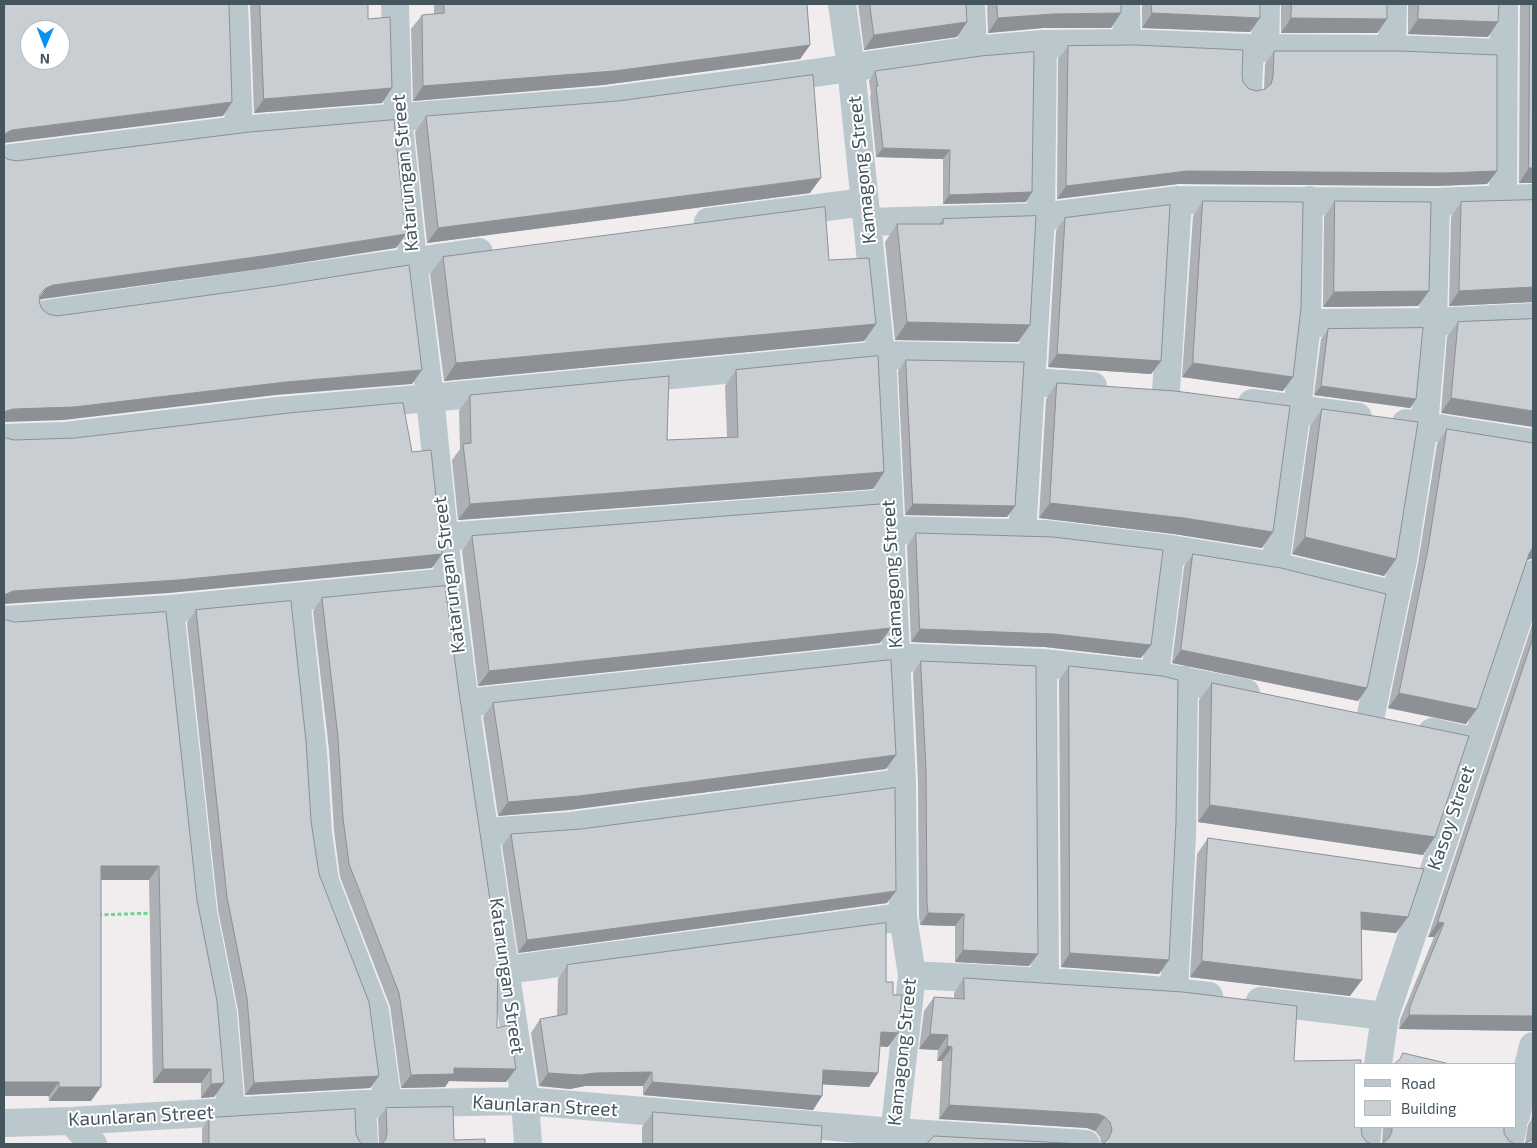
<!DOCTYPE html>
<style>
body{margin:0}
#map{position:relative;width:1537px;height:1148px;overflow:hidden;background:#f1edee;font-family:"Exo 2",sans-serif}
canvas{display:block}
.frame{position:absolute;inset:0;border:5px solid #44555d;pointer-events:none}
.legend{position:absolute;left:1354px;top:1063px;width:162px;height:65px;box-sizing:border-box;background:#fff;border:1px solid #b4bbbe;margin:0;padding:6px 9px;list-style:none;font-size:15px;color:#44555d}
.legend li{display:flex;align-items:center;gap:10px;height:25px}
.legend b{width:25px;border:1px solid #b4bbbe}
.north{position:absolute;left:20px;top:20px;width:50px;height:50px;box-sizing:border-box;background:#fff;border:1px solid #b4bbbe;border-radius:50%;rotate:181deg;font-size:14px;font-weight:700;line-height:20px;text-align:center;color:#44555d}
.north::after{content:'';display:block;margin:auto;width:18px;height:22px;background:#0891f1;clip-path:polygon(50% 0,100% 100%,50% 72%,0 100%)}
</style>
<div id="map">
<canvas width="1537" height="1148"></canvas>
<div class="frame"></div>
<ul class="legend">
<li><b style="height:6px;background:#bac8ce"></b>Road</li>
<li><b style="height:14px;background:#c9ced3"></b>Building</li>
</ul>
<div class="north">N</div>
</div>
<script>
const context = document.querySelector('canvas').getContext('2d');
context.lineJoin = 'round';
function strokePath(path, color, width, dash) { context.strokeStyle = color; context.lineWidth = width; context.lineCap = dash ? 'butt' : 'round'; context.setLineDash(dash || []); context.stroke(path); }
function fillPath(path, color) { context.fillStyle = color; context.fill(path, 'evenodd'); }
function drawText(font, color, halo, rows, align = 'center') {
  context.font = font + ' "Exo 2",sans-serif'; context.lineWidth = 4; context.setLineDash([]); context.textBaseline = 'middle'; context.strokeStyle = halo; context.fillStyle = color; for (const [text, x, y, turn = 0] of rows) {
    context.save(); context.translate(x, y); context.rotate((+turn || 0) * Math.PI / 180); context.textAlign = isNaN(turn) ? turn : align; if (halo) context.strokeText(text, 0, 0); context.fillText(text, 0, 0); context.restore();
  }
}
const path = new Path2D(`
 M98,915L154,913`);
const minor = new Path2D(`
 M234,4L239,130
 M395,4L398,117L413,261L430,398L449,582L465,703L525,1101L528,1144
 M842,4L851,68L880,348L882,355L902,783L903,917L912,975L893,1144
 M971,4L973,50
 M1126,4L1127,43
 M1265,47L1266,4
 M1392,49L1393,4
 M1248,89L1250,48
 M4,159L239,130L605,101L752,82L973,50L1043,44L1127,43L1250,48L1392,49L1503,53
 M1503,198L1504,4
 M708,222L865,202
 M867,222L1041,217L1178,200L1436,202L1533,198
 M45,314L479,252
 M1307,323L1433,322L1533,317
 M1032,382L1093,386
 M1166,391L1178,200
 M1252,403L1358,417
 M1406,423L1533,443
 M4,438L65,436L278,411L430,398L882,355L1033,358
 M890,530L1045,534L1171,549L1275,566L1396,595
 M1022,534L1041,217L1043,44
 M444,537L888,503
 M1275,566L1297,409L1307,323L1309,200
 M296,597L313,752L318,833L325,881L375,1011L388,1104
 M170,609L203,912L223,1013L231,1111
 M4,620L170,609L449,582
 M1043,663L1045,982
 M1155,675L1171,549
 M465,703L896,657L1043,663L1155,675L1246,693
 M1370,719L1403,560L1424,426L1433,322L1436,202
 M1432,732L1477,742
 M486,832L571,826L902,783
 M506,970L903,917
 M912,975C1011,980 1111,984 1209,996
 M1174,991L1182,836L1184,680
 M1260,1001L1385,1016
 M1378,1064L1385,1016L1533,574
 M362,1104L364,1144
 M1516,1116L1533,1046
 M71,1121L93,1144
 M4,1123L71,1121L362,1104L525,1101L894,1132L1086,1144
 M1366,1144L1368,1127
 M1509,1144L1513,1127`);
const wall = new Path2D(`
 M250,4H368V19L392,88L382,103L254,113Z
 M434,4H807L810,45L800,59L603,85L413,101L411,29L422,15L434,14Z
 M858,4H966L967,22L957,37L864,50Z
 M987,4H1121L1111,28H1043L988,33Z
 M1142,4H1260L1250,32L1142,28Z
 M1281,4H1387V19L1377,33H1281Z
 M1408,4H1499L1488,37L1408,34Z
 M1520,4H1533V183H1519Z
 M1068,46L1242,75L1243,82L1249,89L1257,91L1264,90L1265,64L1274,51L1497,171L1487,184L1436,186L1178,184L1057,199L1058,59Z
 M875,71L1026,202L943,204V159L876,157L870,96L871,94L869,81Z
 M426,116L810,193L427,243L415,132Z
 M1203,201L1283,391L1182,377L1193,216Z
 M1335,201L1429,291L1418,306L1323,307L1324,217Z
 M1461,202L1533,302L1449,306L1451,217Z
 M1065,218L1161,361L1151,374L1048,367L1056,231Z
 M943,219L1030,325L1018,342L895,340L885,242L897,224H939Z
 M443,257L829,260L876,324L864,341L444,381L430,274Z
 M1533,319L1441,413L1447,337L1458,322Z
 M1328,329L1416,399L1410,408L1314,395L1321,339Z
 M906,360L1015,506L1007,517L905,515L898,371Z
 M736,370L884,472L873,489L458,520L452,460L460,449L459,411L470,395L667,440L727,437L725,386Z
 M1057,383L1262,548L1174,534L1039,518L1046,399Z
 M1322,409L1396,559L1384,576L1292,554L1310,426Z
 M1447,429L1530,559L1526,560L1466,724L1388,708L1418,563L1437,444Z
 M916,533L1141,658L1045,647L911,642L907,546Z
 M472,536L880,643L478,686L462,551Z
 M1193,554L1367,688L1358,701L1172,663L1184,567Z
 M322,598L497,1028L506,1082L449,1081L445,1087L401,1088L390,1006L340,877L334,831L329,750L313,611Z
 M196,610L311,821L319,874L379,1076L370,1088L245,1095L238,1010L218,910L187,623Z
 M4,618L197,900L224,1083L214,1097L201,1098V1083H153L149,880H101L91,1101H49Z
 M1533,622V1031L1399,1029L1400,1020L1434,937H1428Z
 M921,661L1038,954L1029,966L955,962V926L920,925L919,916L918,782L913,673Z
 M1069,666L1159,974L1061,967L1059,680Z
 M1212,683L1423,855L1198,822L1199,700Z
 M493,703L886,769L569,810L498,816L483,717Z
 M511,834L887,903L518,953L502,846Z
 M1208,838L1408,917L1396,933L1362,930L1350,996L1190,977L1197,854Z
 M567,965L886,982L888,1047L880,1046L878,1073L869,1087L823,1084L822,1096L813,1110L643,1095V1086H585L570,1089L539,1086L531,1033L540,1019L557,1016L558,979Z
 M964,978L1294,1061L1356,1127L1367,1142L1101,1144L1100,1137L1095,1131L1087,1128L939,1119L942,1061H937L938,1050L919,1049L924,1011L934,997L954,998V993Z
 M386,1108L454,1140L485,1144H379L378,1119Z
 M1533,1111V1144H1525L1528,1125L1531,1120Z
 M653,1112L821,1144H836H642V1127Z
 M209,1118L356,1134L359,1141L362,1144H202V1129Z
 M1383,1127H1504V1133L1509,1141L1382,1144Z`);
const shadedWall = new Path2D(`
 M1121,13L1111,28H1043L988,33L998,18L1053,14Z
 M1152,13L1260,18L1250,32L1142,28Z
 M1291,18L1387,19L1377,33H1281Z
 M1418,19L1498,22L1488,37L1408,34Z
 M967,22L957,37L864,50L874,35Z
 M810,45L800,59L603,85L413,101L423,86Z
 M392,88L382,103L254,113L264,99Z
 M232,102L223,116L4,143V134L12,130Z
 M883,148L950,150L943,159L876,157Z
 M1529,168H1533V183H1519Z
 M1187,171H1497L1487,184L1436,186L1178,184L1057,199L1066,186Z
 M821,178L810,193L427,243L438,228Z
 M1032,192L1026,202L943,204L949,195Z
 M406,234L396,248L261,269L43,299L36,301L31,308L46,288L53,285Z
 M1533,287V302L1449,306L1459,291Z
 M1429,291L1418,306L1323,307L1334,292Z
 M907,322L1030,325L1018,342L895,340Z
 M876,324L864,341L444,381L456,363Z
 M1057,354L1161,361L1151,374L1048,367Z
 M1193,363L1293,377L1283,391L1182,377Z
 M422,370L412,384L276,395L64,420L4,422V413L6,411L13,409L286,382Z
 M1321,386L1416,399L1410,408L1314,395Z
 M1451,398L1533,411V427L1441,413Z
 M884,472L873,489L458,520L470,504Z
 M1050,503L1184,518L1273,532L1262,548L1174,534L1039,518Z
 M913,504L1015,506L1007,517L905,515Z
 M1305,537L1396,559L1384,576L1292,554Z
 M1533,547V559H1530L1523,562Z
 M442,554L432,568L169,593L4,604V595L13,591Z
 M891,628L880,643L478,686L489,671Z
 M920,629L1054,634L1151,645L1141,658L1045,647L911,642Z
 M1181,650L1367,688L1358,701L1172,663Z
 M1399,693L1477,709L1466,724L1388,708Z
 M896,755L886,769L569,810L498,816L508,802Z
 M1210,805L1435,837L1423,855L1198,822Z
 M101,866H159L149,880H91Z
 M896,891L887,903L518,953L527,940Z
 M1361,912L1408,917L1396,933L1350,928Z
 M928,913L964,914L955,926L920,925Z
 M1438,922L1444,923L1434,937H1428Z
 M963,950L1038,954L1029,966L955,962Z
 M1070,953L1169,960L1159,974L1061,967Z
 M1202,961L1362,980L1350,996L1190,977Z
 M1409,1015L1533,1016V1031L1399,1029Z
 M881,1032L898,1033L888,1047L871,1046Z
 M930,1034L948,1035L938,1050L919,1049Z
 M947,1046L952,1047L942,1061H937Z
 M454,1068L516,1069L506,1082L449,1081L445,1087L401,1088L411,1075Z
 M163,1069H211L201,1083H153Z
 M823,1070L878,1073L869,1087L814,1084Z
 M652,1072L643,1086H585L570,1089L539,1086L548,1073Z
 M379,1076L370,1088L245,1095L254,1083Z
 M4,1082H59L49,1096H4Z
 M652,1082L822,1096L813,1110L643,1095Z
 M224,1083L214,1097L201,1098L211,1084Z
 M59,1087H101L91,1101H49Z
 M949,1105L1098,1114L1105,1117L1095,1131L1087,1128L939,1119Z`);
const building = new Path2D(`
 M4,4H229L232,102L12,130L4,134ZM30,30H60V60H30Z
 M260,4H368V19L390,17L392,88L264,99Z
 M444,4H807L810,45L614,71L423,86L422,15L444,13Z
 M870,4H966L967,22L874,35Z
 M997,4H1121V13L1053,14L998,18Z
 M1152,4H1260V18L1152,13Z
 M1292,4H1387V19L1291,18Z
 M1419,4H1499L1498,22L1418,19Z
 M1530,4H1533V168H1529Z
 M1136,45L1243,50L1242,75L1243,82L1249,89L1257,91L1265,89L1271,84L1273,77L1274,51H1401L1497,55V171L1445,173L1187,171L1066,186L1068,46Z
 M1034,52L1032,192L949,195L950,150L883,148L876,86H878L875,71L981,56Z
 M813,75L821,178L438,228L426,116L618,101Z
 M394,120L406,234L270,255L53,285L46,288L40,294L39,302L42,309L48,314L57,316L275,286L409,265L422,370L286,382L74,407L13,409L6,411L4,413V156L7,159L16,161L250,132Z
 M1533,200V287L1459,291L1461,202Z
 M1203,201L1303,202L1301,308L1293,377L1193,363Z
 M1335,201L1431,202L1429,291L1334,292Z
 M1170,205L1161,361L1057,354L1065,218Z
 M825,207L829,260L869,258L876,324L456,363L443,257Z
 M1036,216L1030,325L907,322L897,224H943V219Z
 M1533,319V411L1451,398L1458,322Z
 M1423,328L1416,399L1321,386L1328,329Z
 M878,356L884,472L470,504L463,444L471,443L470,395L669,376L667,440L738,437L736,370Z
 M906,360L1024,362L1015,506L913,504Z
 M1057,383L1175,391L1290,406L1273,532L1184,518L1050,503Z
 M403,403L412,452L431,450L442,554L178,580L13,591L4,595V436L6,438L14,440L75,438L289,413Z
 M1322,409L1418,422L1396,559L1305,537Z
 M1447,429L1533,443V547L1529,554L1477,709L1399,693L1428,549Z
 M885,504L891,628L489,671L472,536Z
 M916,533L1053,537L1163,550L1151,645L1054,634L920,629Z
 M1193,554L1281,568L1386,594L1367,688L1181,650Z
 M445,586L459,692L498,954L497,1028L509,1025L516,1069L454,1068V1074L411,1075L399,993L349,864L343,818L338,737L322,598Z
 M291,601L306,741L311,821L319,874L369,1002L379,1076L254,1083L247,998L227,897L196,610Z
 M166,612L197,900L217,1001L224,1083L211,1084V1069H163L159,866H101V1087H59V1082H4V618L6,620L14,622Z
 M1533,638V1016L1409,1015L1410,1006L1444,923L1438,922Z
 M891,660L896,755L579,796L508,802L493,703Z
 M921,661L1036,666L1038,954L963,950L964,914L928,913L927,904L926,770Z
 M1069,666L1162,676L1178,680L1176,822L1169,960L1070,953Z
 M1212,683L1469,736L1435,837L1210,805Z
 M895,788L896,891L527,940L511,834L581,829Z
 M1208,838L1424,869L1408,917L1361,912L1362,980L1202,961Z
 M886,923V982H893V995H902L898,1033L881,1032L878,1073L823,1070L822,1096L652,1082V1072L595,1073L580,1075L548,1073L540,1019L567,1014V965Z
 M964,978L1183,992L1297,1006L1294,1061L1361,1060V1064H1356V1127H1361L1362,1136L1367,1142L1372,1144H1099L1104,1143L1109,1138L1112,1130L1110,1122L1105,1117L1098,1114L949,1105L952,1047L947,1046L948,1035L930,1034L934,997L964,999Z
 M1403,1053L1450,1064H1391H1394L1400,1059Z
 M453,1107L454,1140L485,1139V1144H382L386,1139L387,1132L386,1108Z
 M355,1109L356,1134L359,1141L362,1144H209V1118Z
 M653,1112L822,1126L821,1144H836H653Z
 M1392,1127H1504V1133L1509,1141L1515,1144H1379H1382L1389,1138L1392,1131Z
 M1533,1135V1144H1524L1531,1140Z
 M934,1136L1082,1144H927Z`);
const streetNames = [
 ["Kamagong Street",862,170,-96],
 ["Katarungan Street",405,173,-95],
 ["Kamagong Street",892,574,-93],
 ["Katarungan Street",449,575,-97],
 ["Kasoy Street",1451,818,-71],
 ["Katarungan Street",507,976,82],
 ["Kamagong Street",902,1052,-84],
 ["Kaunlaran Street",545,1106,3],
 ["Kaunlaran Street",141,1116,-3]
];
strokePath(path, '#6cd491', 3, [4, 2.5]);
strokePath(minor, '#bac8ce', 28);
fillPath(wall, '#adb1b5');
fillPath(shadedWall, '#8d9094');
fillPath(building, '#c9ced3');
strokePath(building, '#8d9094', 1);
drawText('19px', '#44555d', '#fff', streetNames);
</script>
